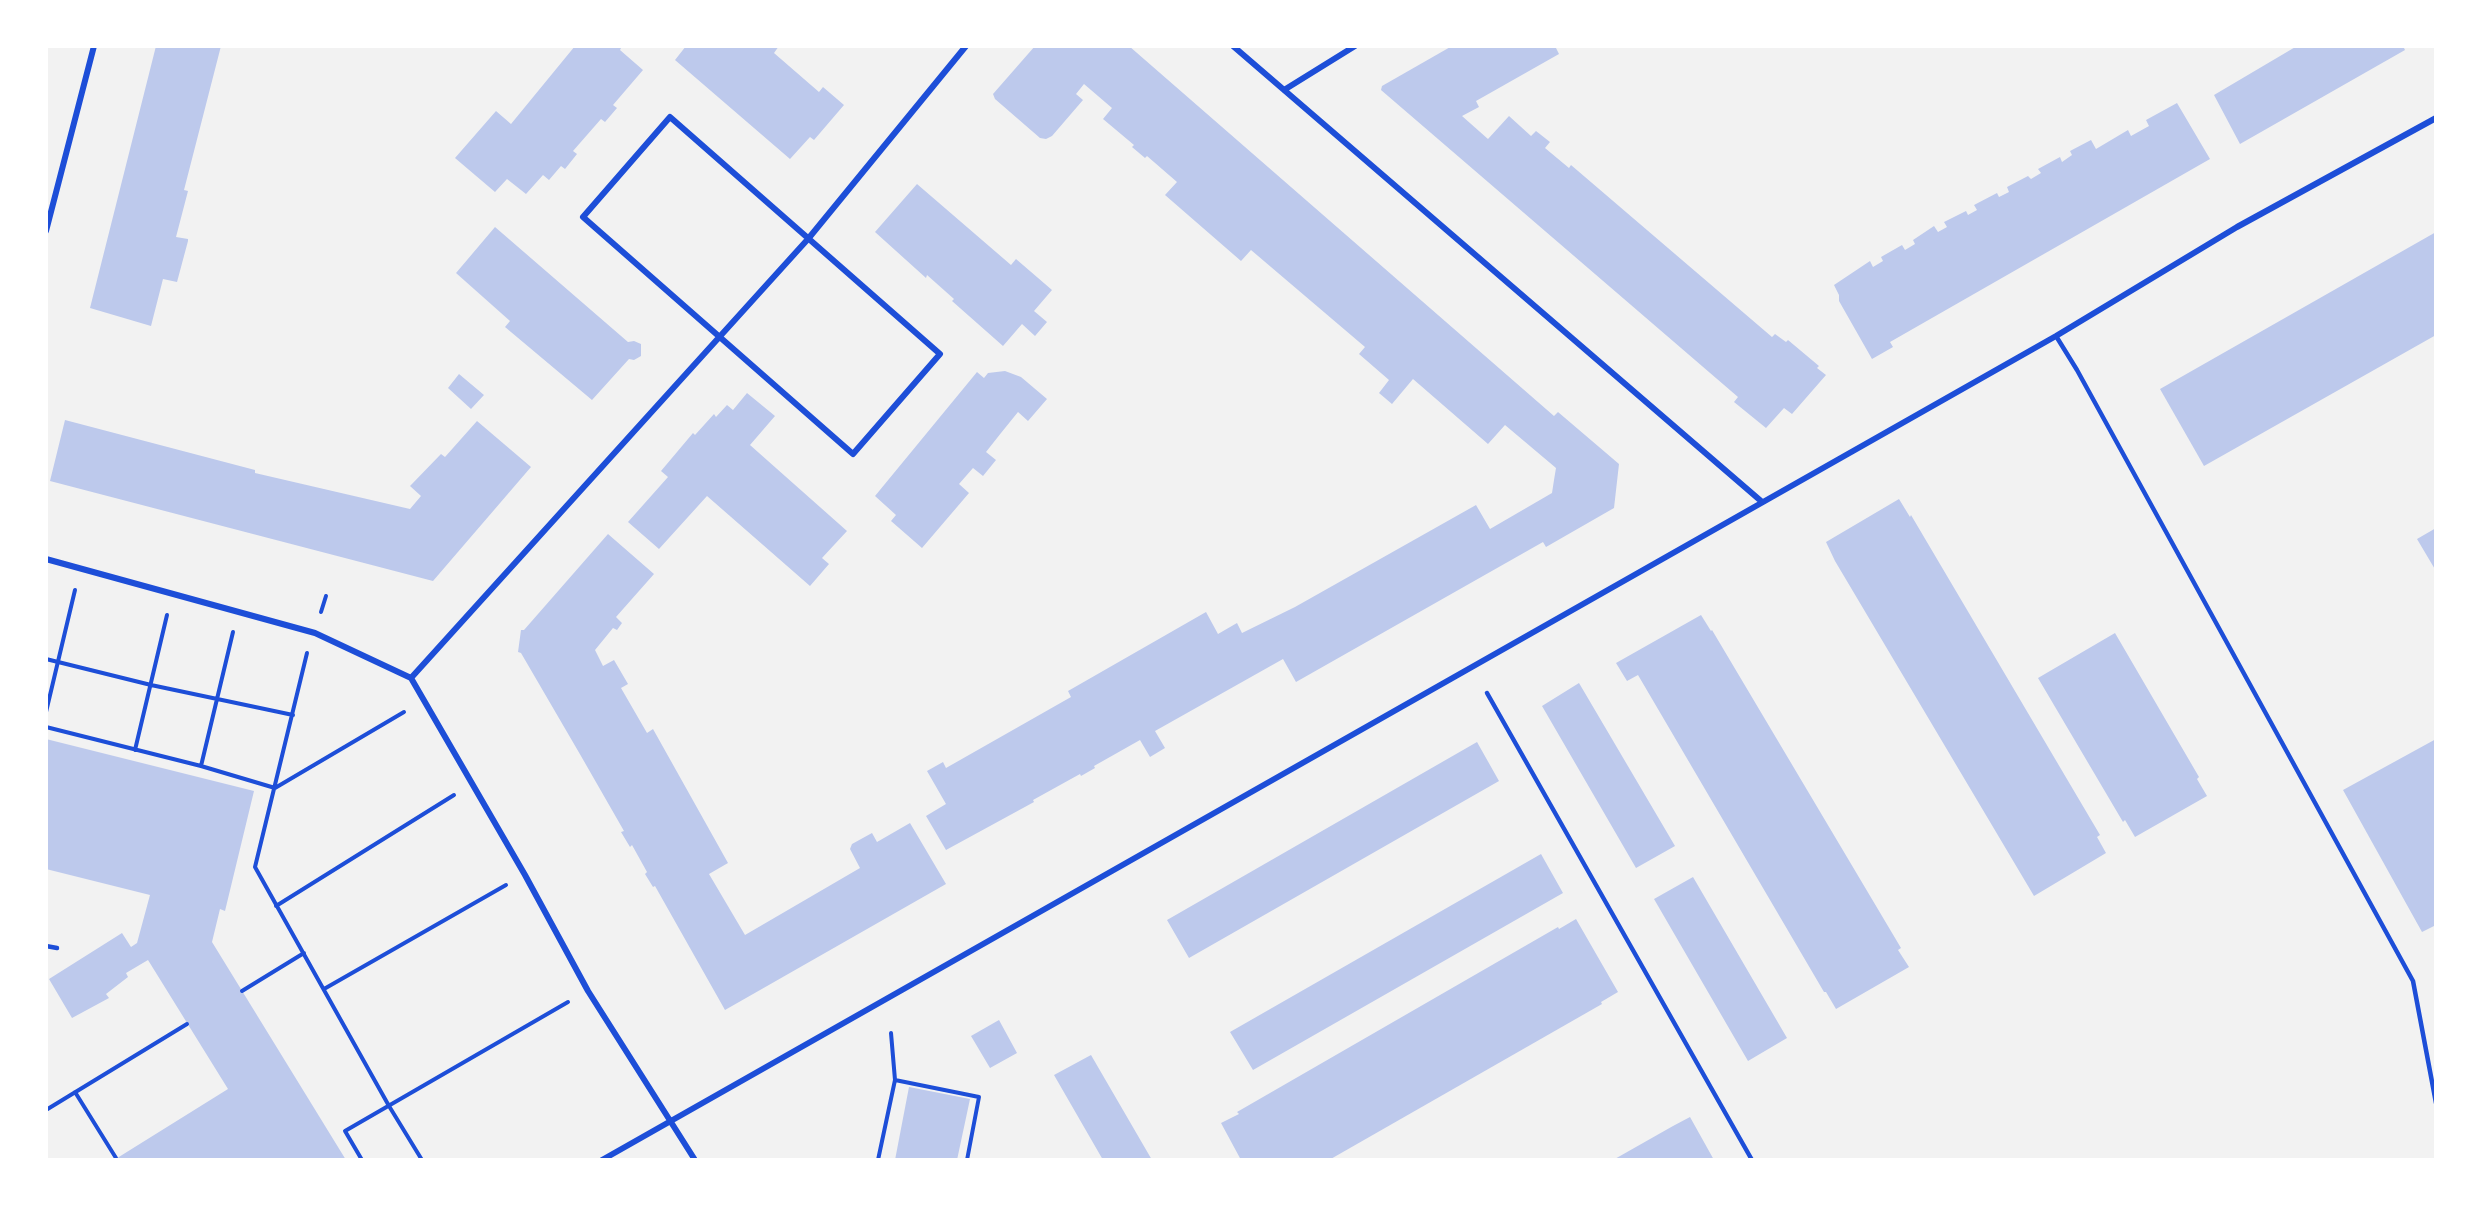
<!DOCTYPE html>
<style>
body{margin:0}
#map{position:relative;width:2482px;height:1206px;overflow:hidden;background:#f2f2f2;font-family:Poppins,sans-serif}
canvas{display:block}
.frame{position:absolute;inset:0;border:48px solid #fff;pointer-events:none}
</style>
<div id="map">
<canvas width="2482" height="1206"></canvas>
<div class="frame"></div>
</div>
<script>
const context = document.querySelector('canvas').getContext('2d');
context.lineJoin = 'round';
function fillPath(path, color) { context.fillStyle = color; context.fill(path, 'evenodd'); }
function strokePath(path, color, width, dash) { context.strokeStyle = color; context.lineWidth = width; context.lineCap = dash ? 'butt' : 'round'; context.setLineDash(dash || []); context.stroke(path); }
const building = new Path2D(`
 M156,46H221L184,190L188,191L176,237L188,239V241L177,282L163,279L151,326L90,308Z
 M575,46H622L620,50L643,70L613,105L617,108L605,122L601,119L573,151L577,154L565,169L561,166L549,180L543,175L526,194L507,179L495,192L455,158L496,111L511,124Z
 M686,46H779L774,53L819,92L823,87L844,105L814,140L810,137L790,159L675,60Z
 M1035,46H1129L1554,416L1558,412L1619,464L1614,508L1546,547L1543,542L1296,682L1283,659L1155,731L1165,748L1150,757L1140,740L1094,766L1095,768L1081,776L1080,774L1033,800L1034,802L946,850L926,816L946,804L927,771L943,762L946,768L1071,697L1068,691L1206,612L1218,634L1237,623L1242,633L1295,607L1476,505L1490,529L1552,493L1554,480L1556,468L1505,425L1488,444L1413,379L1392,404L1379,393L1389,380L1359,354L1365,347L1251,250L1241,261L1165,195L1177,182L1147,156L1145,158L1132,147L1134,145L1103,119L1112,108L1084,84L1076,94L1083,100L1052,136L1046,139L1040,138L995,99L993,94Z
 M1452,46H1555L1559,54L1476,101L1479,107L1462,116L1488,139L1509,116L1531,136L1536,131L1550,142L1545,148L1569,168L1571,165L1772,337L1775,334L1786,342L1788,340L1819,366L1817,368L1826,375L1792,414L1784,408L1766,428L1734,402L1738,397L1381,90L1382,86Z
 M2297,46H2403L2405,50L2240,144L2214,95Z
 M2177,103L2210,159L1890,342L1893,347L1872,359L1839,301V295L1834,285L1870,261L1873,267L1883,261L1881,257L1902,245L1905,250L1915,244L1913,240L1934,226L1938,232L1947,227L1944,222L1966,211L1968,215L1977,210L1974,205L1997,193L1999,197L2009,192L2007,187L2028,176L2031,179L2041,173L2038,169L2060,157L2062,162L2072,155L2070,151L2091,140L2096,149L2128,130L2131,136L2149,126L2146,120Z
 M917,184L1011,265L1016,259L1052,290L1034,311L1047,322L1035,336L1022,324L1003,346L952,301L954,299L927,275L926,278L875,232Z
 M495,227L628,342L634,341L641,344V356L634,360L629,359L592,400L505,327L510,321L456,273Z
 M2436,232V335L2204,466L2160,389Z
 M1005,371L1021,377L1047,399L1028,421L1018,412L1001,433L986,452L996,460L983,476L973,468L959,484L969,493L922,548L891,521L896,515L875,496L977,372L984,378L988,373Z
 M459,374L484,395L471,409L448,388Z
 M747,393L775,416L750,445L847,531L822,558L829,564L810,586L707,496L659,549L628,522L668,477L661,471L693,433L695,435L714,414L716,417L727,405L733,410Z
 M65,420L255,470V473L410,509L421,496L410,486L441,454L445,457L477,421L531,467L433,581L50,481Z
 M1899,499L1910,517L1911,515L2100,835L2097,837L2106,853L2034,896L1835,561L1826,542Z
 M2436,528V571L2417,539Z
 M608,534L654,574L616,617L622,623L617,630L613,628L595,650L603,666L614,660L628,684L621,688L647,733L653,729L728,863L709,874L745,935L860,868L850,849L852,844L872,833L877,842L910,823L946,884L725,1010L655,886L653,887L645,874L647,872L632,845L630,847L621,832L624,831L581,756L521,653L518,652L521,630H524Z
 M1701,615L1711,631L1712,630L1901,948L1898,950L1909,967L1836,1009L1826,992H1824L1638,675L1627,681L1616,663Z
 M2115,633L2199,777L2197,779L2207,796L2135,837L2125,820L2123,822L2038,678Z
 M1579,683L1675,846L1636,868L1542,706Z
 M46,739L254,791L225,911L220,909L212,942L346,1160H114L228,1089L148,960L126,973L128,977L106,994L109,998L72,1018L49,979L122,933L131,947L137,943L150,895L46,869Z
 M2436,739V925L2422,932L2343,790Z
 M1477,742L1499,781L1189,958L1167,920Z
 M1541,854L1563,893L1253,1070L1230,1032Z
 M1693,877L1787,1038L1748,1061L1654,899Z
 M1576,919L1618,992L1601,1002L1602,1004L1329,1160H1241L1221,1123L1239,1114L1237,1112L1558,927L1559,929Z
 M999,1020L1017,1053L990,1068L971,1036Z
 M1091,1055L1152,1160H1103L1054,1075Z
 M909,1087L970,1099L957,1160H895Z
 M1690,1117L1714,1160H1613L1673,1126Z`);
const path = new Path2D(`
 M321,612L326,596
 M307,653L255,867L389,1106L422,1160
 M46,659L151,685L293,715
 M46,712L75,590
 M46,727L201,766L275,788L404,712
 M135,750L167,615
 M201,766L233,632
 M276,906L454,795
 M324,989L506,885
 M242,991L304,953
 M895,1080L979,1097L967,1160
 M75,1092L116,1158
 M46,1110L187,1024
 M362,1160L345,1131L568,1002
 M878,1160L895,1080L891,1033`);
const service = new Path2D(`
 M2056,336L2077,370L2413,981L2436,1103
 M1487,693L1752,1160
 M46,946L57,948`);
const minor = new Path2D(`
 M1233,46L1761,501
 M1284,90L1355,46
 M670,117L940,354L853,454L583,217Z
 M46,231L94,46
 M46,559L315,633L411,678L525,875L588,991L695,1160
 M411,678L808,239L966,46
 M602,1160L2056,336L2237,227L2436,118`);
fillPath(building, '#bdc9ec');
strokePath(path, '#1d4ed8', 4);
strokePath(service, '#1d4ed8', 4.5);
strokePath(minor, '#1d4ed8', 6);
</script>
